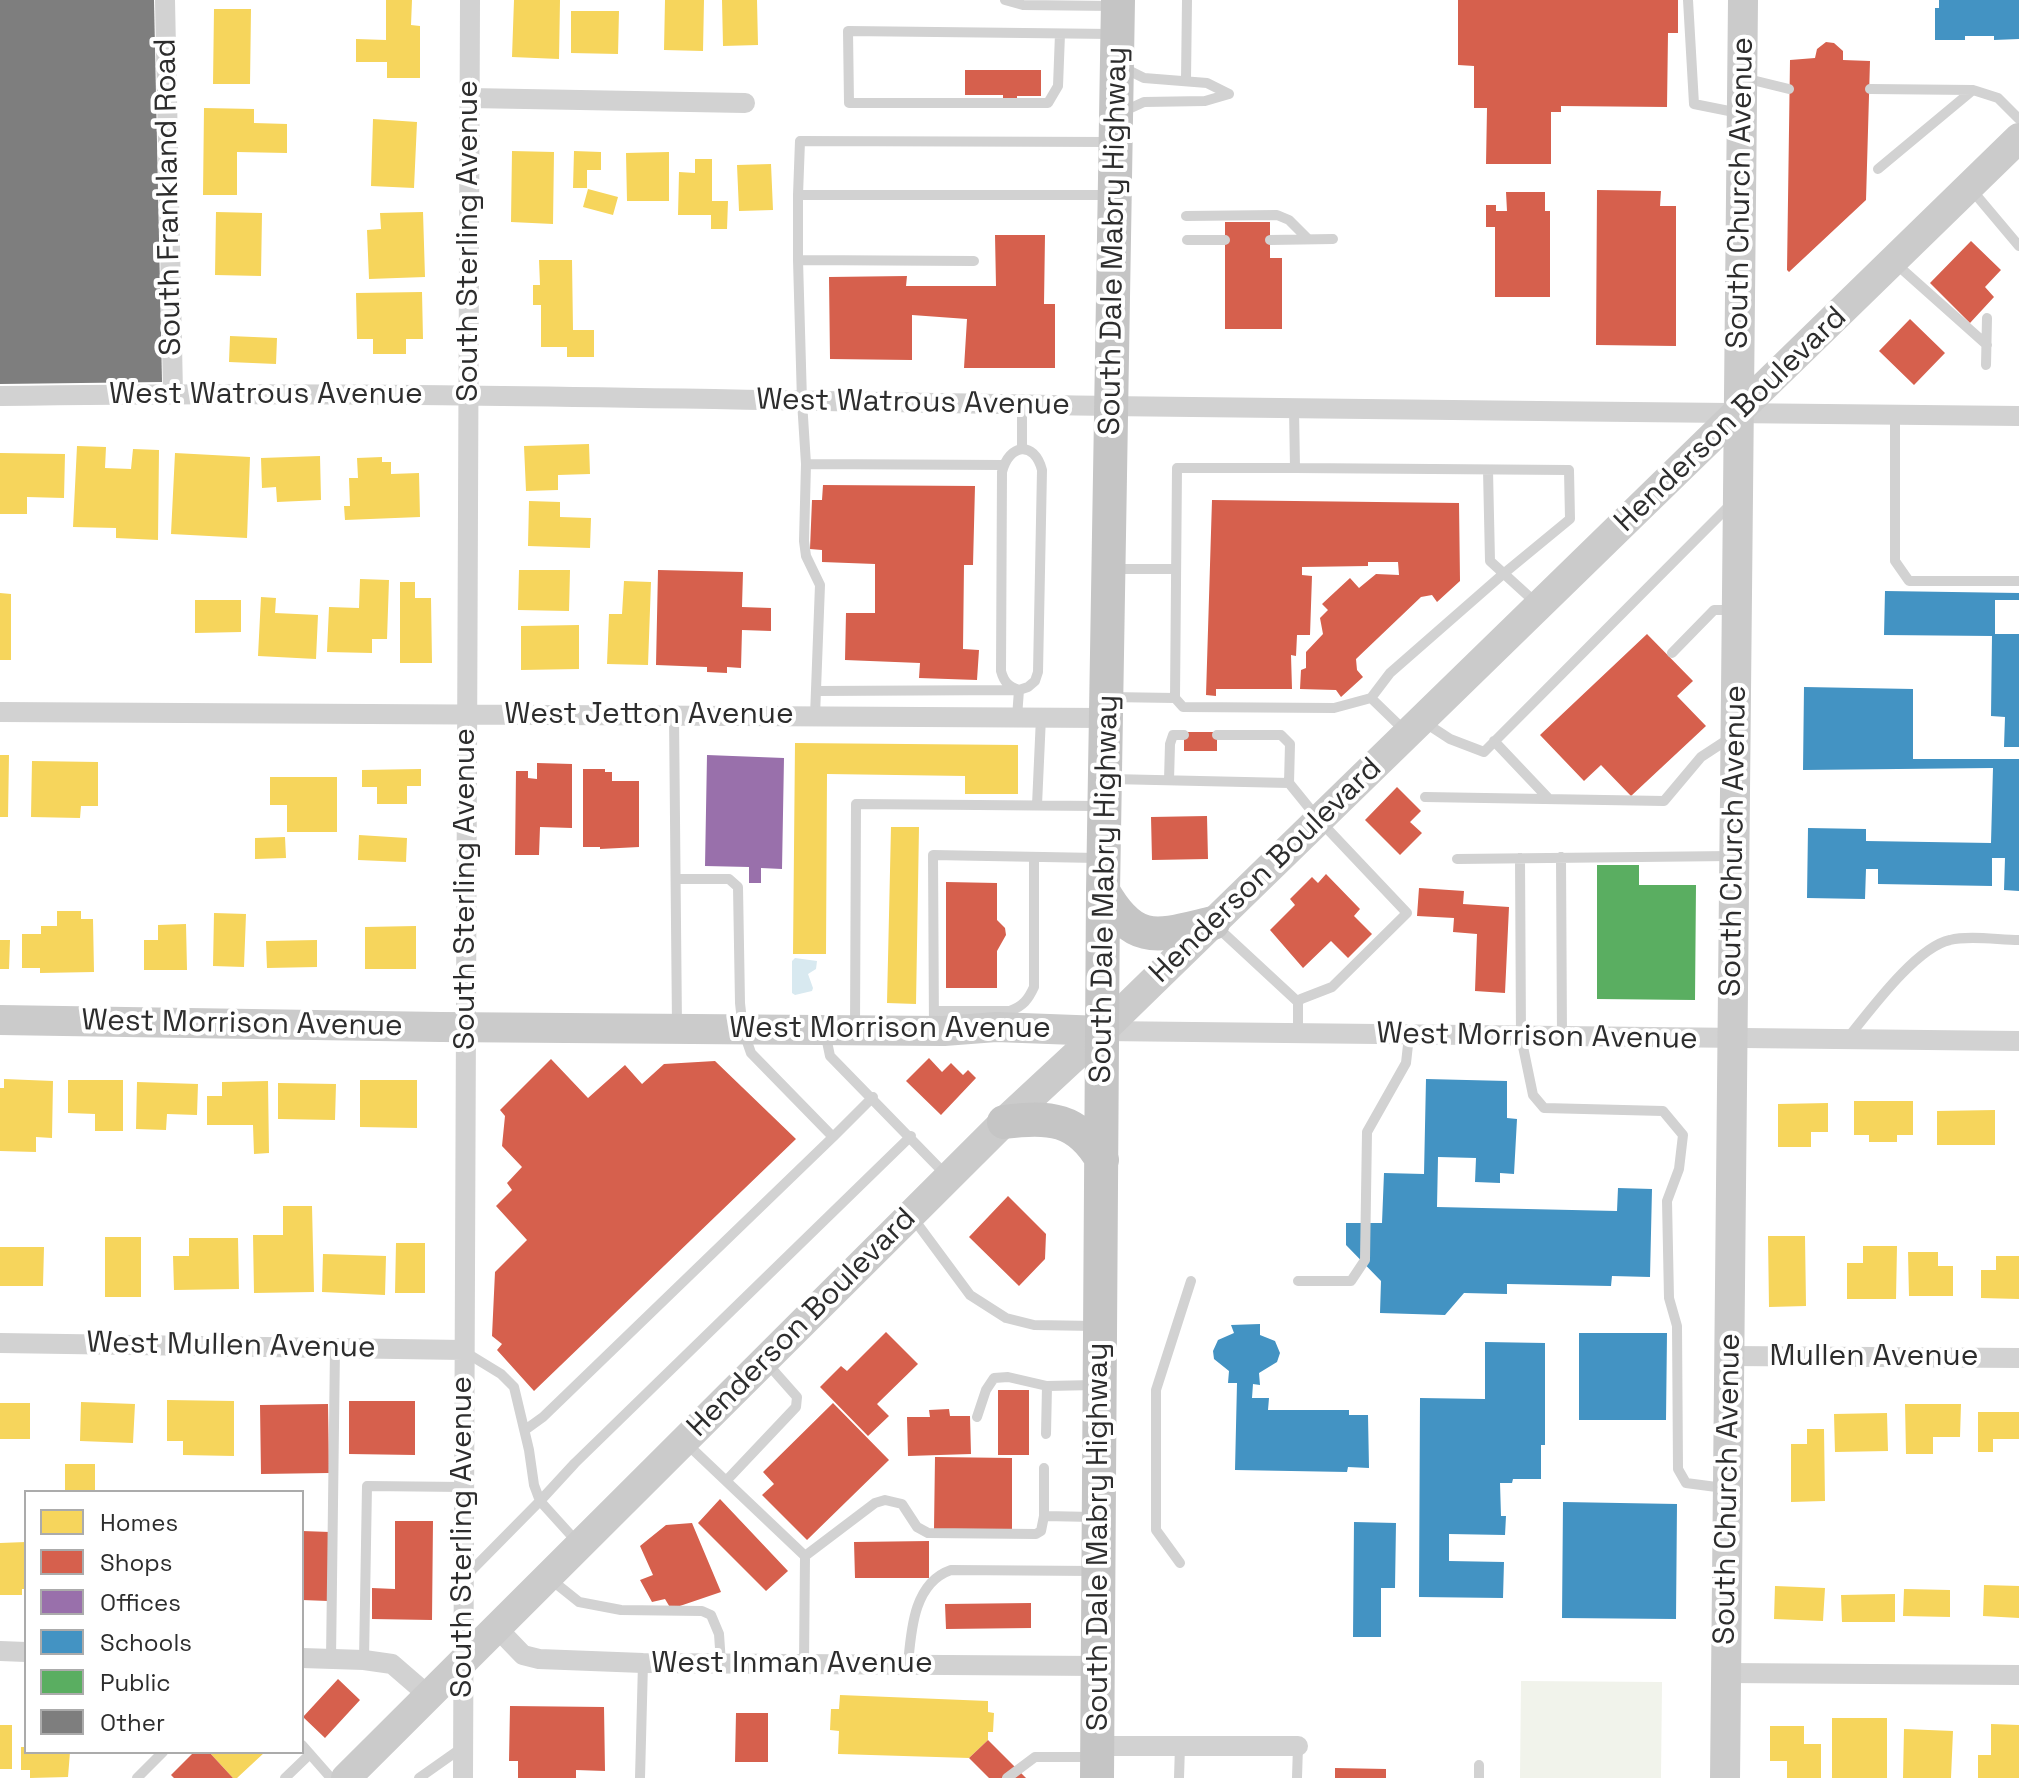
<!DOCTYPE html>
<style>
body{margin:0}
#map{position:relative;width:2019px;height:1778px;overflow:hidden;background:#fff;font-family:"Space Grotesk",sans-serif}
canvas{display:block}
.legend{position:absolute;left:24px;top:1490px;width:280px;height:264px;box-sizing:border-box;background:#fff;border:2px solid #ababab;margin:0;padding:10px 14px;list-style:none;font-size:24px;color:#2d2d2d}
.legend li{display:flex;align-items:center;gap:16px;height:40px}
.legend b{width:40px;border:2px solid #ababab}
</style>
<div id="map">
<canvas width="2019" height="1778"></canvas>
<ul class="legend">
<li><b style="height:22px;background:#f6d55c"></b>Homes</li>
<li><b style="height:22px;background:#d6604d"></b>Shops</li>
<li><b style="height:22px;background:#9970ab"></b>Offices</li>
<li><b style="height:22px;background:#4393c3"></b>Schools</li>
<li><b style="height:22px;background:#5aae61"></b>Public</li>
<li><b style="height:22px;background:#7e7e7e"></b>Other</li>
</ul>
</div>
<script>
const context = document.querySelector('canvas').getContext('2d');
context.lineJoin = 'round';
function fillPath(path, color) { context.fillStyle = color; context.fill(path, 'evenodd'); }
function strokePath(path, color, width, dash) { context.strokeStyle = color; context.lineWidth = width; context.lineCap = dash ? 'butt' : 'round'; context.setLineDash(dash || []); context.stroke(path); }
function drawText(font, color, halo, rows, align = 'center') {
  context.font = font + ' "Space Grotesk",sans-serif'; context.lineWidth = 8; context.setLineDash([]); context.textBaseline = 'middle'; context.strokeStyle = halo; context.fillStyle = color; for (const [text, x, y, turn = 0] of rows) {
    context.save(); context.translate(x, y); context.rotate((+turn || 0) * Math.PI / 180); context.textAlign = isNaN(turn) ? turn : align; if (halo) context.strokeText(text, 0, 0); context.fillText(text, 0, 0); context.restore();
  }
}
const green = new Path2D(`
 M1521,1681L1662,1682L1661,1778H1520Z`);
const water = new Path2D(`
 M795,958L817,961L816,969L808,974L813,988L812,991L795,995L792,993V961Z`);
const homes = new Path2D(`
 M386,0H412L411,25L420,26V78H387V62H356V39L386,40Z
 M514,0H560L559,59L512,57Z
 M665,0H704L703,51L664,50Z
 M722,0H757L758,45L723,46Z
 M214,9H251L250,84H213Z
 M571,11H619L618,54L571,53Z
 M204,108L254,109V123L287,124V153L237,152V195H203Z
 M373,119L417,122L414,188L371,186Z
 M512,151L554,152L553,224L511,222Z
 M574,151L601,152V170H587V188H573Z
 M669,152V201H627L626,153Z
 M695,159H712V201H728L727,229H711V215H678L679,172L695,173Z
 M771,164L773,210L739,211L737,165Z
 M588,189L618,197L613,215L583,207Z
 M216,212L262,213L261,276L215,275Z
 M423,212L425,277L369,279L367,230L381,229L380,213Z
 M539,260H572L573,330H594V357H567V347H541V305H533V285H540Z
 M422,292L423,339H406V354H373V339H357L356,293Z
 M230,336L277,338L276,364L229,362Z
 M589,444L590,474L558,475V490L526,491L524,446Z
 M77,446L106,447L105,468L131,469L133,449L159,450L158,540L116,538V528L73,527Z
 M0,453L65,454L64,498L27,497V514H0Z
 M175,453L250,457L247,538L171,534Z
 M320,456L321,500L277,502L276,487L262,488L261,458Z
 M382,457V462H391V474L419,473L420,517L345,520L344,506H350L349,478H358L357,458Z
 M529,501L560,502V517L591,518L590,548L528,546Z
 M519,570H570L569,611L518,610Z
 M360,579L389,580L387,639H372V653L327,652L329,607L359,608Z
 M624,581L651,582L648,665L607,664L609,614H622Z
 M400,582H415V598H431L432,663H400Z
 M0,593L11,594V660H0Z
 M261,597L276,598L275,613L318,615L316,659L258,656Z
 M195,600H241V632L195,633Z
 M579,625V669L521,670V626Z
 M795,743L1018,745V794H965V776L827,774L826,954H793Z
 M0,755H9L8,817H0Z
 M32,761L98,762V806H81L80,818L31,817Z
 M421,769V786H407V804H377V787H362V770Z
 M270,777H337V832H287V805H270Z
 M891,827H919L916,1004L887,1003Z
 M359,835L407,838L406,862L358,860Z
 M285,837L286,858L255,859V838Z
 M57,911H81V919H93L94,972L40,973V968H22V934H41V926H57Z
 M214,913L246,914L244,967L213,966Z
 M186,924L187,970H144V940H158V925Z
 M416,926V969H365V927Z
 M0,940H10L9,969H0Z
 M317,940V967L267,968L266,941Z
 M4,1079L53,1081L52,1138L36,1137V1152L0,1151V1088H4Z
 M68,1080H123V1131H95V1114L68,1113Z
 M360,1080H417V1128L360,1127Z
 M268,1081L269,1153L254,1154L253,1125H207V1096H222V1082Z
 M137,1082L198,1084L197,1115L167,1114L166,1130L136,1129Z
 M278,1083L336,1084L335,1120L278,1119Z
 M1854,1101H1913V1135H1897V1142H1869V1135H1854Z
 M1828,1103V1132H1811V1147H1778V1104Z
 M1995,1110V1145H1937V1111Z
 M283,1206H312L314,1292L254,1293L253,1235H283Z
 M1768,1236H1805L1806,1306L1769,1307Z
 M105,1237H141V1297H105Z
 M189,1238H238L239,1289L174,1290L173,1256H189Z
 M396,1243H425V1293H395Z
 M1863,1246H1897L1896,1299H1847V1263H1863Z
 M0,1247H44L43,1286H0Z
 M1908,1252H1938V1266H1953V1296H1909Z
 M323,1254L386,1256L385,1295L322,1292Z
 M1996,1256H2019V1299L1981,1298V1270H1996Z
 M167,1400L234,1401V1456L183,1455V1441H167Z
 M81,1402L135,1404L133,1443L80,1441Z
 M0,1403H30V1439H0Z
 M1905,1404H1961L1960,1437H1933V1454H1906Z
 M1978,1412H2019V1439H1993V1452H1978Z
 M1887,1413L1888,1451L1835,1452L1834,1414Z
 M1807,1429H1824L1825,1501L1791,1502V1444H1807Z
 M65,1464H95V1492H65Z
 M26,1542V1589H22V1595H0V1543Z
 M1984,1585L2019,1586V1618L1983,1616Z
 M1775,1586L1825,1588L1823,1621L1774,1619Z
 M1904,1589L1950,1590V1617L1903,1616Z
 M1895,1594V1622H1842L1841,1595Z
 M840,1695L988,1701V1712L994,1713L993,1732H988V1740L969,1758L838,1754L839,1731L830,1730L831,1709H839Z
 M1832,1718H1887V1778H1832Z
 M1991,1724L2019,1725V1778H1978V1755H1991Z
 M0,1725H12V1769H0Z
 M1770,1726H1804V1744H1821V1778H1787V1761H1770Z
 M1904,1729L1953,1731L1951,1778H1903Z
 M21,1747H26V1752H70L68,1777L30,1778V1770H21Z
 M209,1752H265L237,1778H233Z`);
const shops = new Path2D(`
 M1458,0H1678V33H1668L1667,107L1561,106V112H1551V164H1486L1487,108H1474V66L1458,65Z
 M1826,42L1834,43L1843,51V60L1870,61L1866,200L1789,272L1787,270L1790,60L1815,58L1817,49Z
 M965,70H1041V96H1017V101H1003V95H965Z
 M1597,190L1661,191L1660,206H1676V346L1596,345Z
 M1506,192H1545V211H1550V297H1495V227H1486V205H1496V211H1507Z
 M1225,222H1270V258H1282V329H1225Z
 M995,235H1045L1044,304H1055V368H964L967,319L912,315V360L830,359L829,277L907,276L906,286H996Z
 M1971,241L2001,270L1985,287L1994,297L1970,323L1930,283Z
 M1910,319L1945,353L1914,385L1879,351Z
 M823,485L975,486L973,565H964L963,649L979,650L977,680L919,678L920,663L845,660L846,613H875V564L822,562V550L810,549L812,500H822Z
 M1212,500L1459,503L1460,581L1437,602L1432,595L1421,597L1356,659L1357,670L1363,677L1341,697L1336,690L1300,689L1301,670L1306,668V652L1323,634L1320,618L1328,610L1322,604L1350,578L1359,588L1376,574L1399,575L1398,562H1368V566L1302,567V575L1312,576L1310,635H1297L1296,656L1291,655L1292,689H1216V696L1206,695Z
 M658,570L743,572L742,607L771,608V631L742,630L741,668L727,667V673L707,672V667L656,665Z
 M1647,634L1693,681L1677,696L1706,726L1631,796L1601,765L1584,781L1540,735Z
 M1184,732H1217V751H1184Z
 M537,763L572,764V828L540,827L539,855H515L516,771H528V778L537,779Z
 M583,769H605V772H612V781H639V847L600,849V847H583Z
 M1397,787L1421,811L1410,822L1422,833L1400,855L1365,820Z
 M1207,816L1208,859L1152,860L1151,817Z
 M1326,874L1360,909L1354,916L1372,934L1348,958L1331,941L1303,968L1270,930L1295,905L1290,899L1312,877L1318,883Z
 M946,882L997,883V920L1005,928L1006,935L997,951V988H946Z
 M1419,888L1464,891L1463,904L1509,907L1505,993L1475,991L1477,934L1453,932L1454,918L1417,916Z
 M929,1058L942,1072L951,1063L963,1075L968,1070L976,1078L941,1115L906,1081Z
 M551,1059L588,1098L625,1065L642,1084L664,1064L715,1061L796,1139L534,1391L497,1350L502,1344L492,1336L495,1272L527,1240L496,1206L512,1190L507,1183L522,1167L502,1146L505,1116L500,1110Z
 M1008,1196L1046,1234L1045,1259L1019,1286L969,1237Z
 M886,1332L918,1364L877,1404L889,1416L868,1436L820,1387L841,1366L847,1371Z
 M998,1390H1029V1455H998Z
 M349,1401H415V1455L349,1454Z
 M833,1403L889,1460L807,1540L762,1495L774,1484L763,1472Z
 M328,1404L329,1473L261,1474L260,1405Z
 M949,1409L950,1416H970L971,1454L908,1456L907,1417H930L929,1410Z
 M935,1457L1012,1458V1529H934Z
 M720,1499L788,1571L766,1591L698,1523Z
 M395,1521H433L432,1620L372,1619V1588L395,1589Z
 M692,1523L721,1592L671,1609L665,1599L652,1602L640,1580L653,1575L640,1546L666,1525Z
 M302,1531L330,1532L328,1601L302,1600Z
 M929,1541V1578H855L854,1542Z
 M1031,1603V1628L946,1629L945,1604Z
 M338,1679L360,1700L325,1738L303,1717Z
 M510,1706L604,1707L605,1771L576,1770V1778H518V1761H509Z
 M736,1713H768V1762H735Z
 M988,1740L1026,1778H989L969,1758Z
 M194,1752H209L233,1778H174L171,1775Z
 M1335,1768L1386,1769V1778H1335Z`);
const offices = new Path2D(`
 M707,755L784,758L782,869L761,868V883H749V867L705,866Z`);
const schools = new Path2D(`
 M1939,0H2019V39L1994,40V36H1965V40H1935V8H1939Z
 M1885,591L2019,593V600H1995V634H2019V747H2004L2005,717L1991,716L1992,636L1884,635Z
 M1804,687L1913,689V759H2019V891L2004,890L2005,858H1992V886L1878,884V869H1866L1865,899L1807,898L1808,828L1866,829V841L1991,843L1993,768L1803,770Z
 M1426,1079L1507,1081V1118L1517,1119L1514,1174L1500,1173V1183L1475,1182L1476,1158L1438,1157L1437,1207L1617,1211L1618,1188L1652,1189L1650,1277L1612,1276L1611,1286L1507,1284V1294L1464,1293L1445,1315L1380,1313L1381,1281L1346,1245V1223H1382L1384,1173L1424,1174Z
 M1260,1324V1335L1275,1341L1280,1353L1277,1362L1259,1373L1260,1385L1253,1384L1252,1398H1269L1268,1410H1349V1415H1368L1369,1468L1348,1467L1347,1472L1235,1470L1237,1383H1228L1229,1371L1214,1359L1213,1351L1218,1340L1234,1333L1231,1325Z
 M1579,1333H1667L1666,1420H1579Z
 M1485,1342L1545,1343V1445H1541V1479H1513L1512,1483H1500L1501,1516H1506L1505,1535L1449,1534V1561L1504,1562L1503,1598L1419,1597L1420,1398L1485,1399Z
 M1563,1502L1677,1504L1676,1619L1562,1618Z
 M1354,1522L1396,1523L1395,1588H1381V1637H1353Z`);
const public = new Path2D(`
 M1597,865H1639V885H1696L1695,1000L1597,999Z`);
const building = new Path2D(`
 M0,0H154L162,382L0,384Z`);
const lane = new Path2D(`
 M1005,0L1023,5L1114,6
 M1688,0L1694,104L1739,113
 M1060,34L1058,86L1048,103H849L848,31L1112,34
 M1124,68L1144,78L1207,83L1229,94
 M1744,78L1789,89
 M1186,80L1187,0
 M1870,89L1973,90L1998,98L2019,119
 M1122,112L1144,102L1205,101L1229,94
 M1878,169L1973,90
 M1971,189L2019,246
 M798,195L800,141L1112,142
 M1186,216L1277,215L1289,220L1308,239
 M1187,240H1225
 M1270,240L1333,239
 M798,260V195H1109
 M1895,263L1987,345
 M1986,365L1987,318
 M1022,404V449
 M1294,408L1295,468H1177L1175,698L1183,707L1334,708L1371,698L1390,673L1502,575L1570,519L1569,470L1295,468
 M1895,414V561L1909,581H2019
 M806,464L1004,465
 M1488,470L1490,561L1535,602
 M1114,569H1176
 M1672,653L1714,610H1733
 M816,691L1019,690L1028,687L1035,681L1038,672L1042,470C1034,440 1009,444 1002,472L1001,671C1004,682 1008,686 1019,690
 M1109,697L1175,698
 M1371,698L1404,730
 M674,716L677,1026
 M815,716L820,585L806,556L804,541L806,464L802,401L798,260L974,261
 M1017,717L1019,690
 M1424,722L1450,739L1484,752L1730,505
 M1217,735H1281L1290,744L1289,783
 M1494,741L1549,799
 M1111,779L1289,783L1319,820L1407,913L1332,987L1301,999L1298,1002V1034
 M1169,780L1170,744L1173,735H1184
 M1425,797L1664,801L1701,757L1730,738
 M1037,805L1041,717
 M1561,857L1562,1037
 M1520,858L1521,1037L1533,1095L1544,1108L1663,1111L1683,1135L1679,1169L1667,1201L1669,1298L1677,1326L1678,1469L1686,1483L1724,1488
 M1457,859L1731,856
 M1217,927L1298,1002
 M934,1011H1010C1023,1006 1028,1000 1034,987V858
 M855,1029L856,804L1099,806
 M934,1030L933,855L1098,858
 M825,1032L830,1056L947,1176
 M1847,1039C1869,1012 1916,947 1950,940C1969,935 1999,940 2019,940
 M833,1137L873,1097
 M913,1218L970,1295L1006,1318L1034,1325L1095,1326
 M1298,1281H1351L1365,1260L1367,1132L1406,1063L1409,1036
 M465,1352L501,1374L514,1387L529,1450L534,1485L540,1501L575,1463L911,1136
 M977,1417L986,1390L994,1378L1008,1377L1047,1386
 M525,1430L543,1417L833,1137L751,1053L743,1030L740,1003L738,887L729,879H676
 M1046,1434L1047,1386L1095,1385
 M686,1443L805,1556L875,1503L885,1500L902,1504L917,1527L928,1533L1036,1534L1041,1531L1044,1516
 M1044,1468V1516L1094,1517
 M726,1481L796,1407L797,1397L766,1362
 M1180,1563L1156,1530V1390L1191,1281
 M465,1577L540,1501L578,1543
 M549,1578L579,1602L621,1610L702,1611L711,1615L719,1634L721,1663
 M331,1659L335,1348
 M364,1660L367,1486L463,1487
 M804,1664L805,1556
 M908,1665C911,1632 913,1583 951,1570L1094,1571
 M302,1745L331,1778
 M137,1778L163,1752
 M285,1778L310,1754
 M419,1778L463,1747
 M640,1778L643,1663
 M1007,1778L1035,1757H1091
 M1179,1778L1180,1746
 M1297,1778L1298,1746
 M1479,1778V1765`);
const street = new Path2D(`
 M165,0L173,393
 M470,98L745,103
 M0,396C369,390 737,400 1106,406C1410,411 1715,412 2019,416
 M0,712L1106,718
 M1102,1031L2019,1041
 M0,1343L463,1350
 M1729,1356L2019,1358
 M497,1628L523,1655L539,1659L643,1663L1098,1666
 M0,1651L26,1652
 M302,1658L364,1660L392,1664L429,1696
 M1726,1673L2019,1675
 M1097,1746H1298
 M463,1778L470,0`);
const secondary = new Path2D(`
 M0,1020L441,1027L944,1031L996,1027L1102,1031
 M346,1778L1004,1122L1102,1031L2019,138
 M1725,1778L1743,0`);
const primary = new Path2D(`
 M1103,891C1135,947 1158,936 1213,923
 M1004,1122C1049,1116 1078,1118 1102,1160
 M1097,1778L1103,891L1118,0`);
const streetNames = [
 ["South Church Avenue",1741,193,-89],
 ["South Frankland Road",169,197,-91],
 ["South Sterling Avenue",469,241,-90],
 ["South Dale Mabry Highway",1114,241,-89],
 ["West Watrous Avenue",266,395],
 ["West Watrous Avenue",913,403,1],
 ["Henderson Boulevard",1731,420,-44],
 ["West Jetton Avenue",649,715],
 ["South Church Avenue",1734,841,-89],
 ["Henderson Boulevard",1266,871,-44],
 ["South Sterling Avenue",466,889,-90],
 ["South Dale Mabry Highway",1105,889,-89],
 ["West Morrison Avenue",242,1024,1],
 ["West Morrison Avenue",890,1029],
 ["West Morrison Avenue",1537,1037,1],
 ["Henderson Boulevard",802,1323,-45],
 ["West Mullen Avenue",231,1346,1],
 ["Mullen Avenue",1874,1357],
 ["South Church Avenue",1728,1489,-89],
 ["South Sterling Avenue",463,1537,-90],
 ["South Dale Mabry Highway",1099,1537,-90],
 ["West Inman Avenue",792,1664]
];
fillPath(green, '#f1f3eb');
fillPath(water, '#d8e9f0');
fillPath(homes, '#f6d55c');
fillPath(shops, '#d6604d');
fillPath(offices, '#9970ab');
fillPath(schools, '#4393c3');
fillPath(public, '#5aae61');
fillPath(building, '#7e7e7e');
strokePath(lane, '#d2d2d2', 10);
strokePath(street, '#d2d2d2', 20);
strokePath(secondary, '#cbcbcb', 30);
strokePath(primary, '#c5c5c5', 34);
drawText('30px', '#2d2d2d', '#fff', streetNames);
</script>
